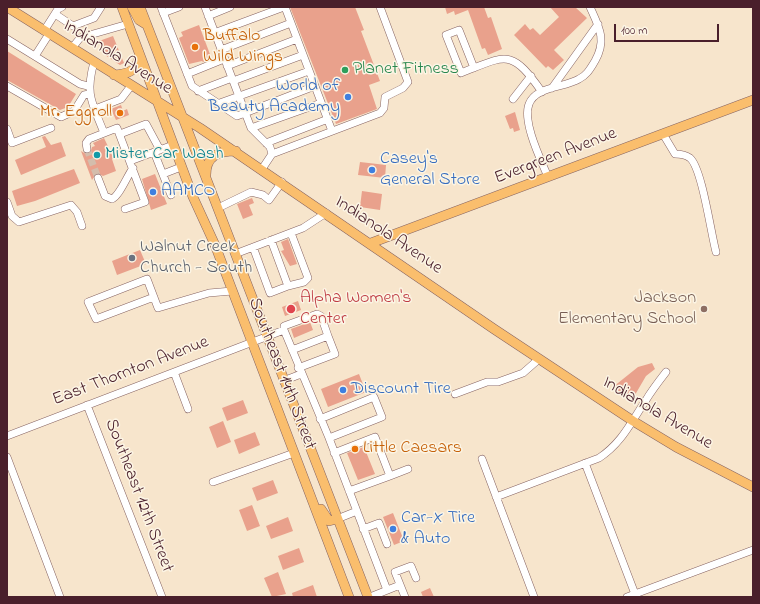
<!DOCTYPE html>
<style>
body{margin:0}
#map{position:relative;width:760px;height:604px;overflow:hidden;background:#f7e5cc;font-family:"Indie Flower",sans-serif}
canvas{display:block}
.frame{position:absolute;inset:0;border:8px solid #4a1f2b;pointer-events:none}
.scale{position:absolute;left:614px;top:24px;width:105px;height:18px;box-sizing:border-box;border:2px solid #4a1f2b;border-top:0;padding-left:5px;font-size:12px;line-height:14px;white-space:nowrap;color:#4a1f2b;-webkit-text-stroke:3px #fcf5e5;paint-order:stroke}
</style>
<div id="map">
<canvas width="760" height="604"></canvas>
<div class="frame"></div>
<div class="scale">100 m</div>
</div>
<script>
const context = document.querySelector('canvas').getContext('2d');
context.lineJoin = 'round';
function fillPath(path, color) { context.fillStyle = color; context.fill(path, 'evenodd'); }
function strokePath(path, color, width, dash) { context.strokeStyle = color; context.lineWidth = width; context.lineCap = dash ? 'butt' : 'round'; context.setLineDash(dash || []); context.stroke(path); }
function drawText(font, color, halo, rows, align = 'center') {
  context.font = font + ' "Indie Flower",sans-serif'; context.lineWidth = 3; context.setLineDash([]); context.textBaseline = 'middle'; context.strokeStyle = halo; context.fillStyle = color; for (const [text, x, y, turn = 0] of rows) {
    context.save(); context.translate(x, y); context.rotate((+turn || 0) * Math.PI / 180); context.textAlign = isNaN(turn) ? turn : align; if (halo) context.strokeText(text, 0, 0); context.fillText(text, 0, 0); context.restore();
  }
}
const building = new Path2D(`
 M290,7H355L364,30L361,31L380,81L369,85L377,109L336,124Z
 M445,7H484L488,18L491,17L502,49L488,55L485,48L482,49L468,10L455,15L454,11L447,14Z
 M550,7H575L587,18L554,50L564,60L553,70L548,66L546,68L514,35L525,24L530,30L533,28L540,35L559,17Z
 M199,25L211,57L203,62L202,61L189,64L179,38L183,36L181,32Z
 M113,36L124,63L120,65L105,55L99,41Z
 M7,51L76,94L68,107L60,110L7,80Z
 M121,105L123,111L127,109L129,115L116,120L111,109Z
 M515,112L520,130L514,132L513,128L510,129L505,116Z
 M45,136L51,145L61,142L66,156L21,175L15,160L46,147L42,137Z
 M104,138L114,159H112L116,171L103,176L97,173L92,180L81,151L86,154L90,153L92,147L95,146L93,143Z
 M360,162L386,165L385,178L358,175Z
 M74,169L80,183L35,201L17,206L12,191Z
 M155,174L167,204L151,210L142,179Z
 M362,191L382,194L380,210L360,207Z
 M252,198L254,203L249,205L253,215L243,219L237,204Z
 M288,239L297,264L290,266L281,251L284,250L281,242Z
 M140,250L146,264L117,275L112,261Z
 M298,301L301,310L285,316L282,307Z
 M310,322L313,330L294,338L291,329Z
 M652,363L655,369L646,376L632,400L613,387L638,367Z
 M359,374L366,392L328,407L321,389Z
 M243,400L248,413L227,421L222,408Z
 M223,421L231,442L217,448L209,427Z
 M255,432L260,445L239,454L234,440Z
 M364,447L375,474L358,480L347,453Z
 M273,480L278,493L257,501L252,488Z
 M252,505L260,526L247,531L239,510Z
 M393,513L404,541L394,545L383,517Z
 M288,517L293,531L271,539L266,526Z
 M299,548L304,562L283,570L278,556Z
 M278,572L286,594L272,597L264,578Z
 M313,585L317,597H293L292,593Z
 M430,588L434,597H423L421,592Z`);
const minorTunnel = new Path2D(`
 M87,149L98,178`);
const minor = new Path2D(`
 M161,7L192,86L237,116L315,86
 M205,7L251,128L270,147L272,154L262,169
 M285,7L332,131
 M163,13L179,7
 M55,14L73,26L94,18L101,7
 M208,16L230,7
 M44,31L58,9L62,7
 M214,33L284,7
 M7,39L80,84L88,86
 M72,48L80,38L86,36L128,24
 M221,50L291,23
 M35,56L49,34
 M94,62C85,95 92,102 104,133
 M227,66L297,39
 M474,68L459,30L446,35L461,73C507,55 511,48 542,92
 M187,74L224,59
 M233,81L303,55
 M7,86L61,117L74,111L84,95L89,94
 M552,88L598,24
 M198,91L232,78
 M513,99L531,76
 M217,104L309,71
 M95,109L121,99L131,86
 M251,128L321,103
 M7,129L12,143L51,128
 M120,134L146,124L160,150
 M663,134L675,154C680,154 686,155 690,158C702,168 711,234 716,252
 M266,143L328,119
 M87,149L86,143L89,139L117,128L145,202L125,209
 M154,152L171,195
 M272,154L380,113L384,108L385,97L403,88L408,82L380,7
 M130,161L173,145
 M163,174L181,167
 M548,177C541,160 522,122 529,104C536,86 564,88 579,79C587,75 590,69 595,61C607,40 599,27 590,7
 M98,178L105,196L112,199C120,195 127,176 133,168
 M7,202L12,216L19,222L71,205L77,212L82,226
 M218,208L251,192L263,195L269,200L282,182
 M253,247L270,293L288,286L271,240
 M235,254L303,228L326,213
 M288,286L304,282L308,278L291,233
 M154,297L96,319L88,302L147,279L158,308L209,293L232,291
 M284,330V326L317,314L321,316L328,336
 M292,350L328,336L335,354L298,368
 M174,372L188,409
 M283,381L301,374
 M455,394L487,382H498L523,373L539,359
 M87,405L162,597
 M320,419L374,397L382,417L329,438
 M7,436L284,330L329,438L387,590
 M334,453L375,437L390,476L349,491
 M7,457L60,597
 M482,459L534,597
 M585,463L635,594
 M390,476L408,469
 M213,482L294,453
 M496,497L599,458C622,443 631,422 646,400C652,390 659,381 666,372
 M337,519L357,511
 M363,529L379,523L387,544
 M370,597L400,585
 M405,597L395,572L411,566L416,578
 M627,597L753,550`);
const major = new Path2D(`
 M7,7L200,128L494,329L633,421L676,447L753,487
 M122,7L193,197L215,245L349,597
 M132,7L139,20L147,25
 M140,7L368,597
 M114,75C128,74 138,71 139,55
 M206,175C206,156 218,151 236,151
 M371,243L753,100
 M321,509L329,521L337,519`);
const markers = [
 [195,47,4,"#e8710a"],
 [345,70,4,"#2e9e5b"],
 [348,97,4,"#3f7fe0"],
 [120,113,4,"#e8710a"],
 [97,155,4,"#0f9aa8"],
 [372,170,4,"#3f7fe0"],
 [153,192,4,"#3f7fe0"],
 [132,258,4,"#6b7280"],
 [291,309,5,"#e0444e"],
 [704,309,4,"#8d6e63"],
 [343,390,4,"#3f7fe0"],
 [355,449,4,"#e8710a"],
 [393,529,4,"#3f7fe0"]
];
const foodNames = [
 ["Buffalo",203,37],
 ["Wild Wings",203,58],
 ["Mr. Eggroll",112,113,"right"],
 ["Little Caesars",363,449]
];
const streetNames = [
 ["Indianola Avenue",117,58,32],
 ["Evergreen Avenue",556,157,-21],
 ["Indianola Avenue",388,236,34],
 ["East Thornton Avenue",131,372,-21],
 ["Southeast 14th Street",281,374,69],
 ["Indianola Avenue",657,414,31],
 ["Southeast 12th Street",138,496,69]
];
const leisureNames = [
 ["Planet Fitness",353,70]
];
const shopNames = [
 ["World of",340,87,"right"],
 ["Beauty Academy",340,108,"right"],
 ["Casey's",380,160],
 ["General Store",380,181],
 ["AAMCO",161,192],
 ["Discount Tire",351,390],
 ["Car-X Tire",401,519],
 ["& Auto",401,540]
];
const cultureNames = [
 ["Mister Car Wash",105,155]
];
const worshipNames = [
 ["Walnut Creek",140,248],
 ["Church - South",140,269]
];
const healthNames = [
 ["Alpha Women's",300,299],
 ["Center",300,320]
];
const educationNames = [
 ["Jackson",696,299],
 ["Elementary School",696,320]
];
fillPath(building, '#e9a18c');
strokePath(minorTunnel, '#d4bdac', 7, [7, 3.5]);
strokePath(minor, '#876463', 8);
strokePath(major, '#876463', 10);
strokePath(minor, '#fff', 7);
strokePath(major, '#fabe6d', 9);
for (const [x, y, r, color] of markers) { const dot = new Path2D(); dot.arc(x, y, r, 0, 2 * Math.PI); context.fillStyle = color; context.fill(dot); strokePath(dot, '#fcf5e5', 1.5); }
drawText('18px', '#c56008', '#fcf5e5', foodNames, 'left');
drawText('18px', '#4a1f2b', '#fcf5e5', streetNames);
drawText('18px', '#27864d', '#fcf5e5', leisureNames, 'left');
drawText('18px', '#366cbe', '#fcf5e5', shopNames, 'left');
drawText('18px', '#0d838f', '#fcf5e5', cultureNames, 'left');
drawText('18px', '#5b616d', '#fcf5e5', worshipNames, 'left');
drawText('18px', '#be3a42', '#fcf5e5', healthNames, 'left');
drawText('18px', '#785e54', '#fcf5e5', educationNames, 'right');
</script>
